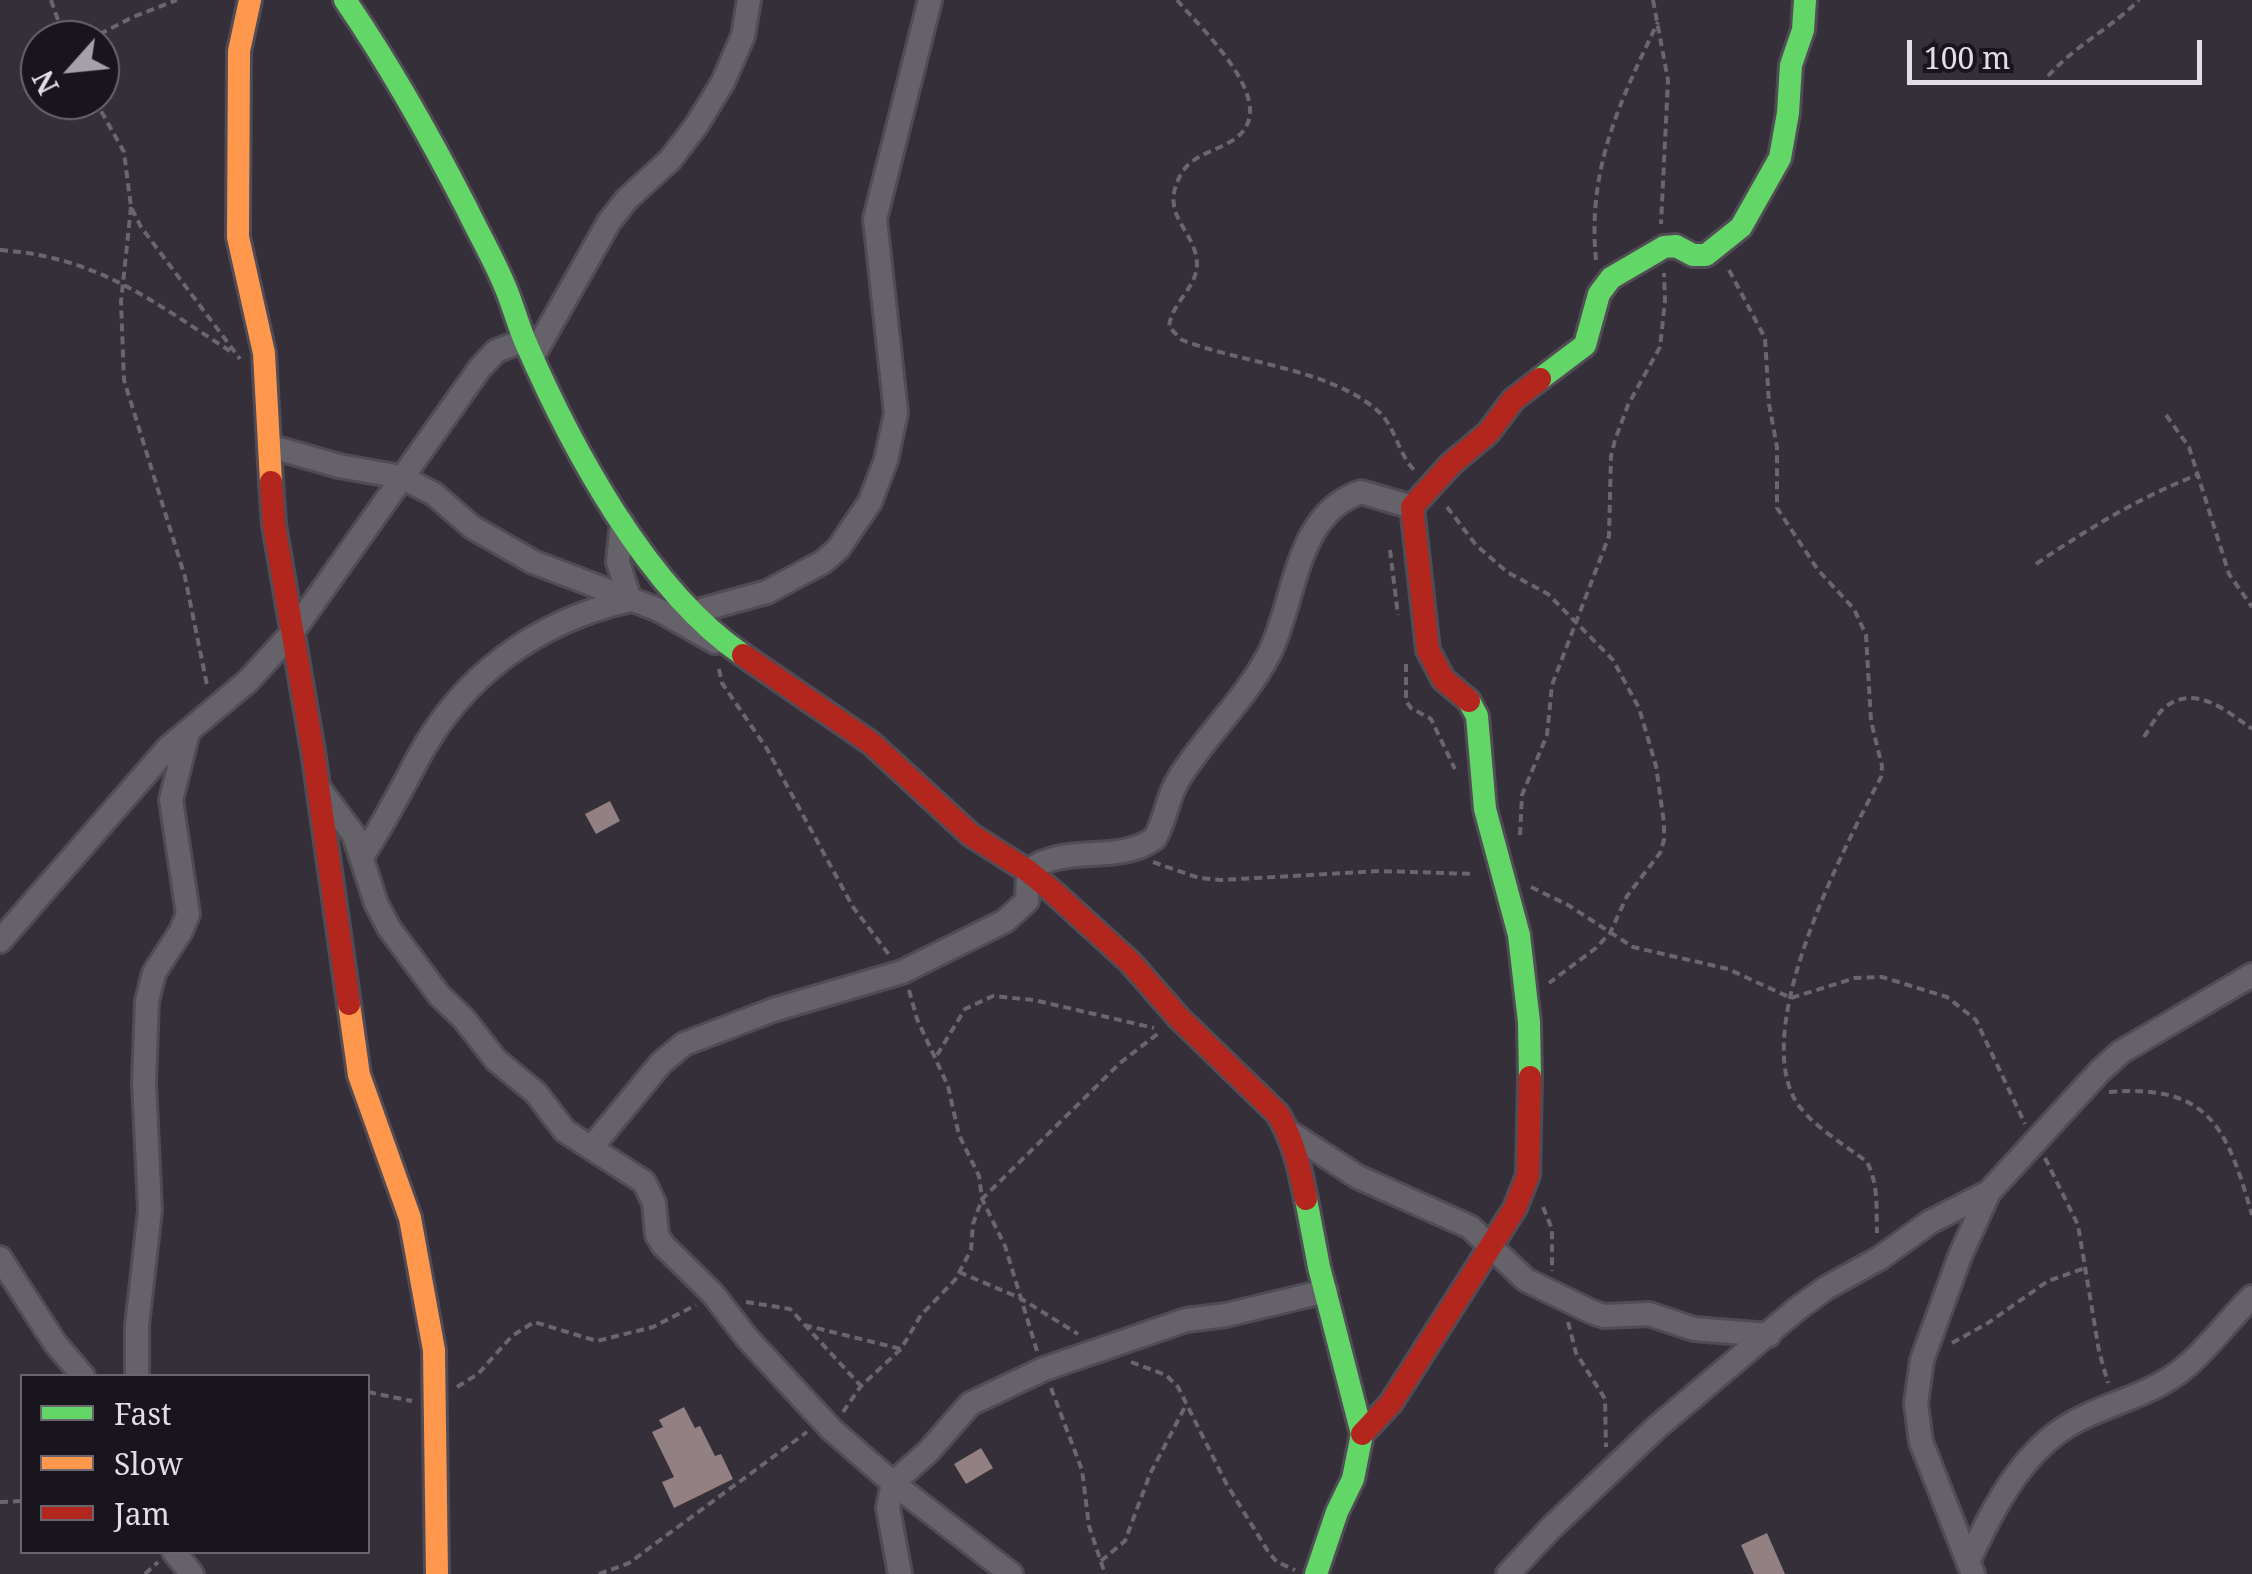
<!DOCTYPE html>
<style>
body{margin:0}
#map{position:relative;width:2252px;height:1574px;overflow:hidden;background:#342f38;font-family:"Noto Serif",serif}
canvas{display:block}
.legend{position:absolute;left:20px;top:1374px;width:350px;height:180px;box-sizing:border-box;background:#19151d;border:2px solid #6a656f;margin:0;padding:12px 18px;list-style:none;font-size:30px;color:#e3dde9}
.legend li{display:flex;align-items:center;gap:20px;height:50px}
.legend b{width:50px;border:2px solid #6a656f}
.north{position:absolute;left:20px;top:20px;width:100px;height:100px;box-sizing:border-box;background:#19151d;border:2px solid #6a656f;border-radius:50%;rotate:243deg;font-size:28px;font-weight:700;line-height:40px;text-align:center;color:#e3dde9}
.north::after{content:'';display:block;margin:auto;width:35px;height:45px;background:#a6a0ab;clip-path:polygon(50% 0,100% 100%,50% 72%,0 100%)}
.scale{position:absolute;left:1907px;top:40px;width:295px;height:45px;box-sizing:border-box;border:5px solid #e3dde9;border-top:0;padding-left:12px;font-size:30px;line-height:35px;white-space:nowrap;color:#e3dde9;-webkit-text-stroke:8px #19151d;paint-order:stroke}
</style>
<div id="map">
<canvas width="2252" height="1574"></canvas>
<ul class="legend">
<li><b style="height:12px;background:#63d668"></b>Fast</li>
<li><b style="height:12px;background:#ff974d"></b>Slow</li>
<li><b style="height:12px;background:#b3261e"></b>Jam</li>
</ul>
<div class="north">N</div>
<div class="scale">100 m</div>
</div>
<script>
const context = document.querySelector('canvas').getContext('2d');
context.lineJoin = 'round';
function fillPath(path, color) { context.fillStyle = color; context.fill(path, 'evenodd'); }
function strokePath(path, color, width, dash) { context.strokeStyle = color; context.lineWidth = width; context.lineCap = dash ? 'butt' : 'round'; context.setLineDash(dash || []); context.stroke(path); }
const building = new Path2D(`
 M610,801L620,821L596,834L585,814Z
 M684,1407L695,1428L700,1426L715,1456L721,1454L733,1479L674,1508L662,1482L674,1477L652,1432L663,1427L659,1420Z
 M981,1448L993,1468L966,1484L954,1464Z
 M1767,1533L1785,1574H1754L1741,1545Z`);
const path = new Path2D(`
 M51,0L65,40
 M1177,0C1204,32 1290,111 1228,143C1210,153 1188,157 1179,178C1160,217 1196,230 1197,264C1197,288 1171,303 1169,327L1182,340C1241,363 1332,369 1379,412C1396,428 1398,454 1415,471
 M1653,0L1668,80L1661,224
 M88,40L133,17L177,0
 M2048,76C2077,44 2110,29 2139,0
 M95,100L124,152L131,207L141,227L240,359
 M131,207L121,302L124,380L185,577L207,685
 M0,250C98,257 152,301 230,351
 M1596,260C1587,169 1620,101 1658,22
 M1729,270L1765,338L1769,404L1777,447V508L1818,570L1854,609L1866,635L1871,721L1882,766L1881,777C1844,848 1755,1018 1793,1096C1807,1124 1843,1143 1867,1162C1879,1186 1876,1208 1877,1233
 M2166,415L2189,447L2229,574L2252,607
 M1447,507L1476,545L1507,572L1548,594L1613,660L1639,708L1656,766L1664,823V840L1660,853L1627,896L1610,933L1596,948L1549,983
 M1390,550L1398,615
 M2036,564C2088,529 2138,498 2197,475
 M1406,664V701L1411,708L1431,719L1455,769
 M719,669L722,683L767,749L853,907L890,956
 M2144,737C2150,728 2156,716 2163,709C2193,682 2227,711 2252,729
 M1520,835L1522,795L1547,735L1552,685L1609,536L1611,456L1615,440L1628,405L1660,347L1665,301L1664,273
 M1153,862L1199,878L1221,880L1379,871L1475,874
 M1531,887L1568,905L1633,947L1728,969L1791,998L1855,978L1882,977L1947,997L1976,1020L2025,1124
 M909,990L917,1019L948,1086L959,1135L979,1176L982,1199L1005,1246L1037,1351
 M937,1055L965,1009L993,996L1034,1000L1154,1028
 M2109,1092C2210,1084 2227,1128 2252,1215
 M2045,1158L2078,1225L2099,1351L2108,1383
 M1543,1207L1552,1229V1271
 M959,1272L1020,1298L1078,1334
 M746,1302L790,1309L861,1386
 M1568,1322L1576,1353L1605,1399L1606,1447
 M804,1325L901,1349
 M1952,1343L1988,1323L2048,1281L2085,1268
 M1131,1362L1166,1375L1178,1387L1226,1483L1269,1553L1277,1562L1295,1570
 M457,1387L478,1374L512,1336L534,1322L597,1341L653,1327L696,1305
 M1051,1388L1082,1470L1089,1526L1105,1574
 M368,1392L412,1401
 M843,1412L861,1386L901,1349L921,1315L955,1280L971,1250L973,1224L982,1199L1120,1063L1160,1032
 M0,1502L22,1501
 M1101,1561L1125,1541L1150,1474L1186,1405
 M145,1574L158,1562
 M599,1574L629,1563L807,1432`);
const street = new Path2D(`
 M533,356L609,222L627,199L670,160L696,126L723,82L743,36L749,0
 M269,446L339,466L401,477L434,494L472,527L533,562L659,610L715,642
 M694,612L767,592L823,562L838,549L870,502L886,460L896,413L875,219L930,0
 M319,788L354,835L376,903L389,928L439,995L464,1019L496,1060L536,1093L565,1131L644,1182L654,1203L657,1235L663,1245L713,1294L747,1338L831,1429L893,1483L1011,1574
 M363,855C383,825 399,794 416,762C461,676 537,621 630,600L618,562L622,522
 M0,941L168,748L248,681L292,633L480,368L496,351L525,340
 M1289,1132L1358,1177L1470,1227L1526,1280L1592,1312L1604,1316L1649,1314L1694,1329L1769,1335
 M591,1148L661,1063L684,1044L773,1010L902,972L1005,921L1027,901L1028,871C1066,842 1118,866 1155,838C1166,819 1167,798 1178,780C1205,736 1245,700 1269,654C1296,602 1294,514 1361,492L1412,507
 M0,1258L55,1343L83,1376
 M137,1376V1326L150,1210L144,1082L147,1001L154,973L181,931L188,914L171,800L188,732
 M174,1552L192,1574
 M1968,1562C1995,1505 2025,1443 2086,1416C2118,1401 2155,1392 2183,1369C2208,1349 2228,1320 2252,1297
 M900,1574L888,1508L893,1483L928,1452L970,1404L1044,1369L1186,1320L1226,1315L1326,1291
 M1508,1574L1550,1529L1656,1428L1797,1309L1826,1288L1880,1258L1930,1222L1989,1192
 M1973,1574L1921,1442L1916,1403L1922,1360L1960,1256L1989,1192L2100,1071L2121,1052L2252,975`);
const fast = new Path2D(`
 M345,0C391,67 430,137 467,209C479,234 493,258 504,284C512,302 517,322 525,341C570,445 647,590 743,655
 M1540,379L1585,345L1599,294L1611,278L1664,247L1676,246L1693,255H1706L1741,227L1780,158L1788,113L1791,65L1803,30L1805,0
 M1469,701L1477,716L1485,809L1519,935L1529,1022L1530,1077
 M1306,1199L1319,1267L1362,1434L1353,1479L1337,1512L1316,1574`);
const slow = new Path2D(`
 M250,0L239,51L238,237L264,353L271,482
 M349,1004L359,1075L410,1218L434,1350L437,1574`);
const jam = new Path2D(`
 M271,482L274,525L313,751L349,1004
 M743,655L871,743L971,835L1028,871L1051,890L1130,962L1179,1018L1278,1114C1294,1141 1300,1169 1306,1199
 M1469,701L1443,679L1428,650L1412,507L1451,464L1488,433L1513,400L1540,379
 M1362,1434L1391,1403L1515,1208L1528,1175L1530,1077`);
fillPath(building, '#928082');
strokePath(street, '#504b54', 28);
strokePath(fast, '#504b54', 28);
strokePath(slow, '#504b54', 28);
strokePath(jam, '#504b54', 28);
strokePath(path, '#6a666d', 4, [8, 5]);
strokePath(street, '#656269', 22);
strokePath(fast, '#63d668', 22);
strokePath(slow, '#ff974d', 22);
strokePath(jam, '#b3261e', 22);
</script>
